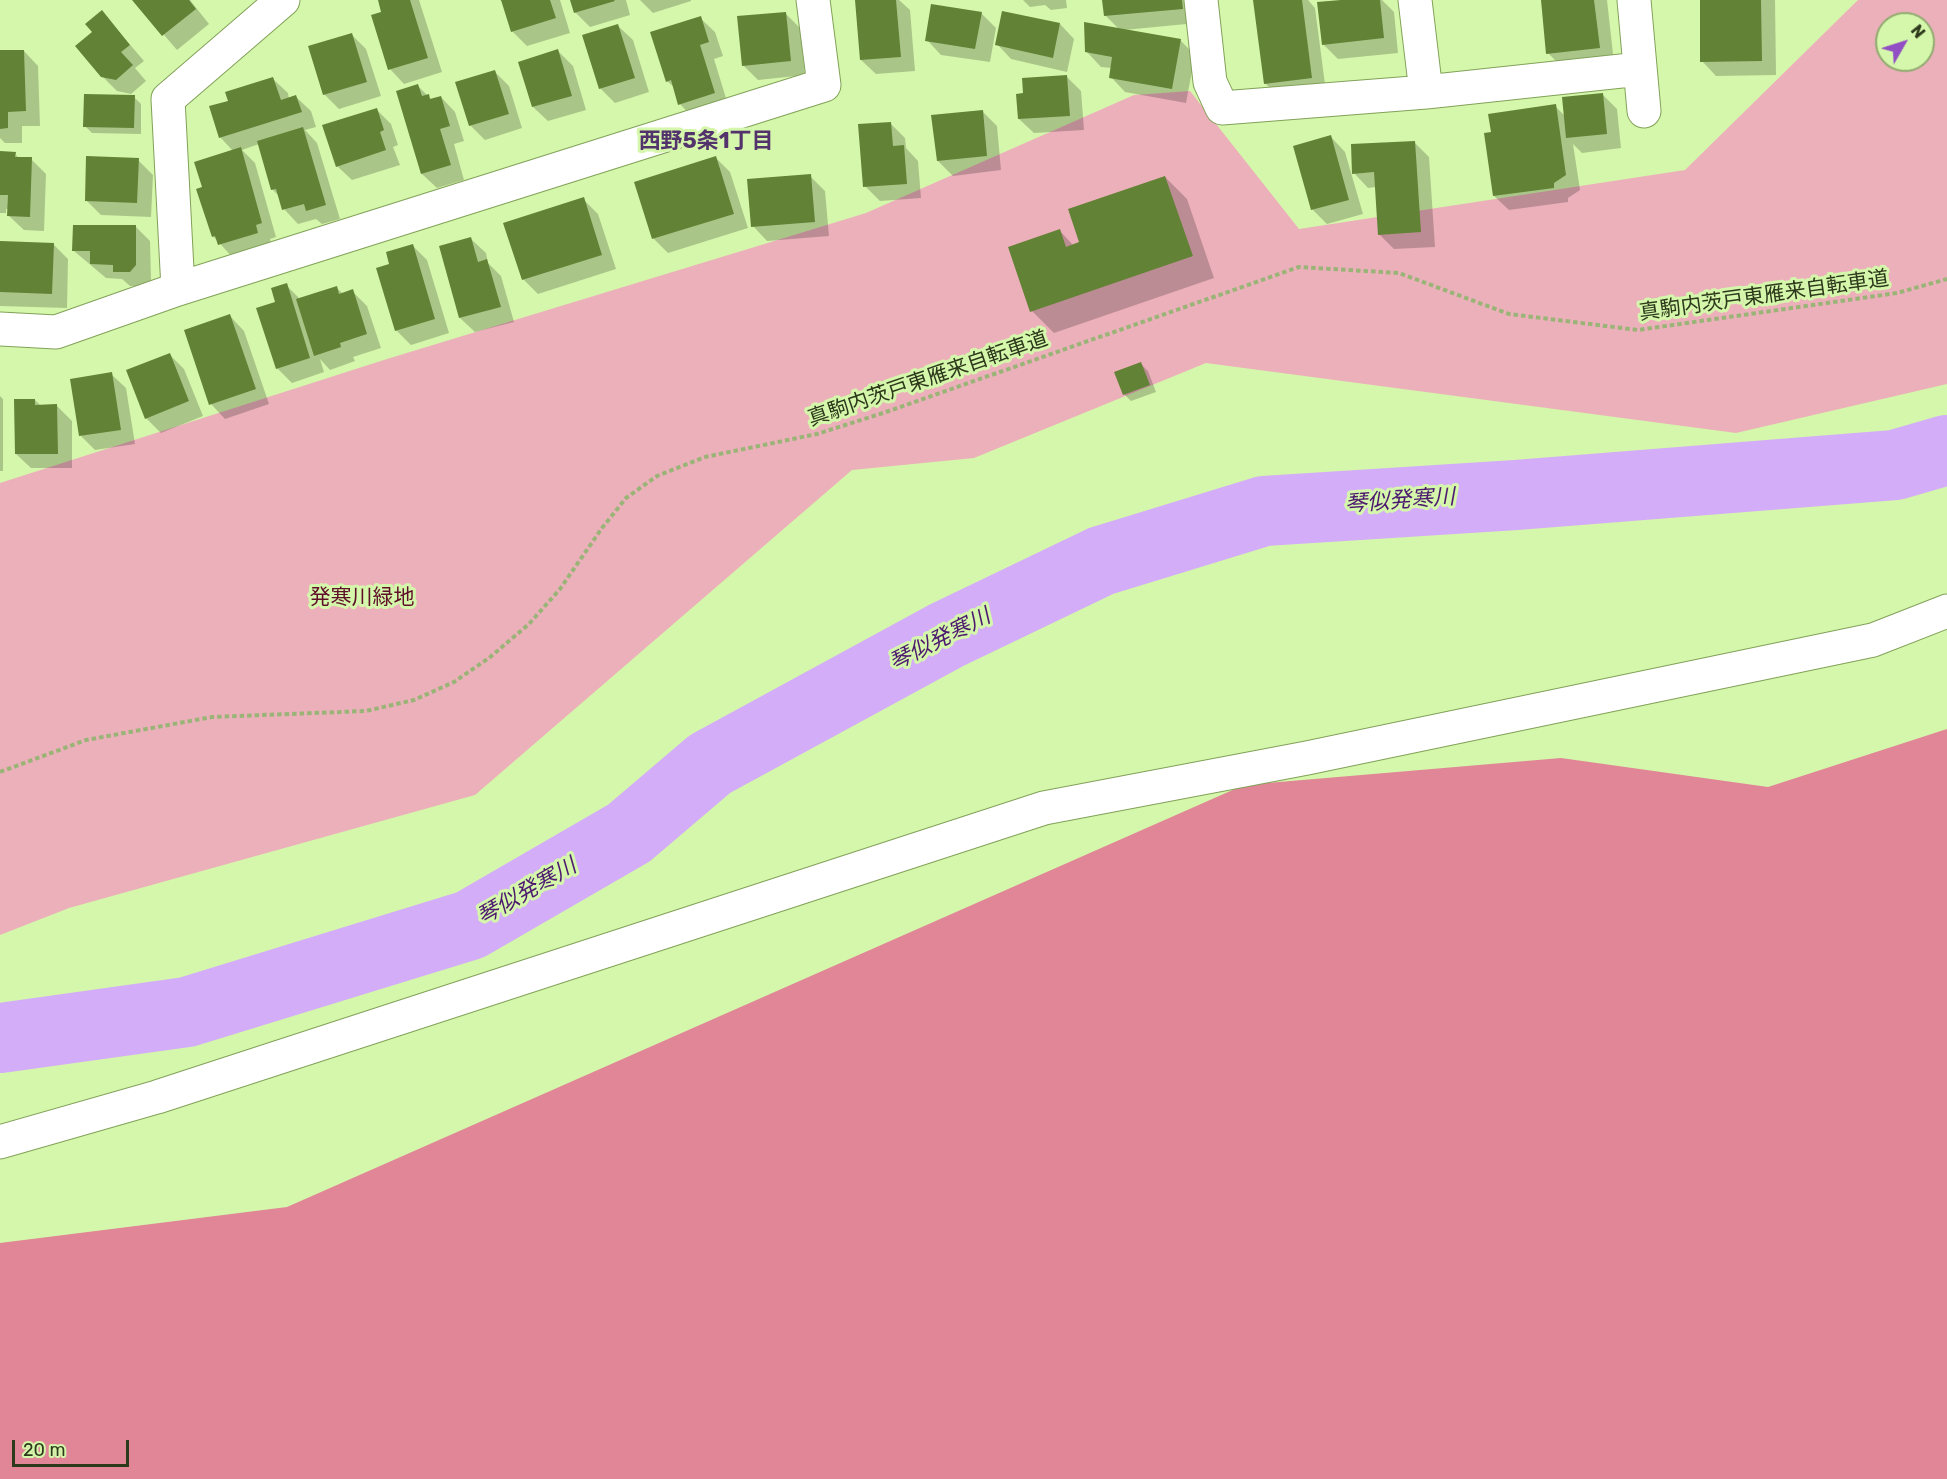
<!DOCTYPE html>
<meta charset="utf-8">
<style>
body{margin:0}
#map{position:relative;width:1947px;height:1479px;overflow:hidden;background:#d5f7ab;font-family:Rubik,sans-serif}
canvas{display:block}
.north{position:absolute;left:1875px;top:12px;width:60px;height:60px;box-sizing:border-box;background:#d5f7ab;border:2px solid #92ab71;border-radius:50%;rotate:51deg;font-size:16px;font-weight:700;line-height:24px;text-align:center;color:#2d391b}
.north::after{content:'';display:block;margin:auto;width:21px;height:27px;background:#914fc3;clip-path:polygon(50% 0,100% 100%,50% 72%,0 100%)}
.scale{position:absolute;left:12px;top:1440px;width:117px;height:27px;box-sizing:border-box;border:3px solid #2d391b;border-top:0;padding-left:8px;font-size:18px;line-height:21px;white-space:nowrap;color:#2d391b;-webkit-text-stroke:4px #d5f7ab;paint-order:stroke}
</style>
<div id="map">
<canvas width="1947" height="1479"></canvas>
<div class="north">N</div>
<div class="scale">20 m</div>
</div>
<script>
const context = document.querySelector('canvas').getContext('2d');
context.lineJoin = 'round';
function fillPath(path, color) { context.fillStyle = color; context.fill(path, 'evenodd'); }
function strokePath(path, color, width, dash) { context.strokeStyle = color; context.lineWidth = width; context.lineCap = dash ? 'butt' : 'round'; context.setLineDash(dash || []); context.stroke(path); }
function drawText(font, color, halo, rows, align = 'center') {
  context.font = font + ' Rubik,"Noto Sans JP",sans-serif'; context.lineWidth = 6; context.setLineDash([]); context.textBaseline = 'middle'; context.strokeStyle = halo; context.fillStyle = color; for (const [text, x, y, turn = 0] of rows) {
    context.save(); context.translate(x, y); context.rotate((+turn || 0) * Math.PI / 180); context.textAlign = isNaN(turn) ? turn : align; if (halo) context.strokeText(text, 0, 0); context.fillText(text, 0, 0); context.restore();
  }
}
const green = new Path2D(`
 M1858,0H1947V384L1736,433L1206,363L974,458L852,470L475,795L69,908L0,935V483L387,359L866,213L1134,95L1190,91L1299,229L1685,170ZM1887,24H1923V60H1887Z`);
const forest = new Path2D(`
 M1947,729V1479H0V1243L287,1207L1244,785L1561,758L1768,787Z`);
const shadow = new Path2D(`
 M134,0H190L209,24L177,50Z
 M379,0H419L442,72L404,84L390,69L383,13Z
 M500,0H560L570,33L527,46L512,31L504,3Z
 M571,0H626L630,15L590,27L575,12Z
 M640,0H691V1L653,13Z
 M856,0H899L910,10L915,71L876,74L861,60Z
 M1023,0H1066L1067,8L1051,10L1045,5L1030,7Z
 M1104,0H1192L1197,23L1124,30L1180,40L1195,55L1186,103L1125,92L1111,77L1112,68L1101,67L1087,52L1120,30L1105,15Z
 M1255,0H1308L1315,8L1326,92L1280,98L1265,83Z
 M1356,0H1382L1394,12L1398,53L1338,59L1323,44Z
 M1542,0H1607L1614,63L1563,68L1548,53Z
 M1701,0H1775L1776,75L1716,76L1702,61Z
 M102,12L144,61L135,68L146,81L131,94L117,91L102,76L94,33Z
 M1003,12L1060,24L1074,39L1067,72L1011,59L997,44Z
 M785,13L800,28L805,75L758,80L743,65Z
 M981,13L996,28L990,62L941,55L927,40Z
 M700,18L715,32L723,56L714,59L729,108L694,119L680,104L675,88L667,81Z
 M618,26L633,40L649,92L615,103L600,88Z
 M351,34L366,49L381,96L339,109L324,94Z
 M24,51L38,66L40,126H22V143H5L0,138V52Z
 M558,51L573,66L586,110L548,121L533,107Z
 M494,71L509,86L522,128L485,140L470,125Z
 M1066,76L1081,91L1084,130L1034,133L1019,119Z
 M273,79L288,93L289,99L296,97L311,111L316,127L305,130L317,143L340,219L322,224L316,219L298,224L284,209L280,197L273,190L259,144L242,150L255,163L276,237L270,239L272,247L234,259L213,236L204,188L233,151L220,137L230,102Z
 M418,86L432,100L441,97L455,112L464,141L454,144L464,180L437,188L422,174Z
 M1603,95L1617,109L1621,148L1582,153L1573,144L1580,190L1568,198V202L1509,210L1494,196L1555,106L1565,116Z
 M134,97L141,104V134L92,133L85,126Z
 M376,109L391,124L398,145L393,147L400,165L352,180L337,166Z
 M982,111L997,126L1001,170L953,176L938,161Z
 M890,123L905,138L906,148L918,161L921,198L880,201L865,186Z
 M1331,137L1345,152L1363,214L1327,224L1313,210L1295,147Z
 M1414,142L1429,157L1435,247L1394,249L1379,234L1376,187L1368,188L1354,173Z
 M0,153L15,154L20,159H31L46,174L44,231L24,230L9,216V209H6V213H0Z
 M716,158L730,172L748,228L668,253L654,239L636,183Z
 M138,160L153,175L151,217L101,215L86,200Z
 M810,176L825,191L829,236L767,241L753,226Z
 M1165,177L1187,199L1214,278L1054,333L1032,311L1060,231L1074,246Z
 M583,199L598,214L616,269L538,294L523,279Z
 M136,227L150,241L151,280L145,286H130L122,279L106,278L74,251Z
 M471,239L486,253L488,263L501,276L514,322L475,332L460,318L440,247Z
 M0,242L53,244L68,259L67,308L0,306Z
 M412,245L427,260L449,333L411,345L396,330L391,265Z
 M286,285L300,299L337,288L343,294L352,291L367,306L381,348L353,357L355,361L330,370L320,359L324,372L292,383L277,368V303Z
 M230,316L244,331L269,404L225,419L211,404Z
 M170,355L184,369L203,416L161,433L146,418Z
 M1141,364L1148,371L1156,392L1131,401L1124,394Z
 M111,374L126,388L135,444L95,450L80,435Z
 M0,396L3,399V471H0Z
 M35,400L41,406H57L72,421V468H31L16,454Z`);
const river = new Path2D(`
 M0,1038L187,1012L470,925L629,833L710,764L947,635L1101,561L1264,511L1516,495L1895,465L1947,450`);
const building = new Path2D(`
 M132,0H189L196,9L162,36Z
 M378,0H410L428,58L388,70L371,15L381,12Z
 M501,0H550L556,18L511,32Z
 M570,0H614L615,1L574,13Z
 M855,0H896L901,57L860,60Z
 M1102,0H1182L1183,9L1104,16Z
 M1253,0H1302L1312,78L1264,84Z
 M1341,0H1380L1384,38L1322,45L1317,2Z
 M1541,0H1594L1600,48L1546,54Z
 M1700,0H1761L1762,61L1700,62Z
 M931,4L982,12L975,49L925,41Z
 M102,10L130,45L121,52L133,65L116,80L101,77L75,46L92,32L85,24Z
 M1002,11L1060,23L1053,58L995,45Z
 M786,12L791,61L742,66L737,16Z
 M701,16L709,42L700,45L715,93L678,105L671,80L666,82L650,32Z
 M1084,22L1181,39L1172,89L1109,78L1112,57L1085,52Z
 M618,24L635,78L599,89L582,35Z
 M352,33L367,82L323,95L308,46Z
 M558,49L572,96L532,107L518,62Z
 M0,50H24L26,111L8,112V128L0,129Z
 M495,70L509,114L469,126L455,82Z
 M1067,75L1070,116L1018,119L1016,94L1023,93L1022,78Z
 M273,77L281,100L296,95L302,112L219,138L209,106L228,101L225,92Z
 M418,84L422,96L429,94L430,99L441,96L450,126L440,129L451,165L421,174L396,91Z
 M1603,93L1607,134L1566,138L1562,97Z
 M84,94L135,95L134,128L83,127Z
 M1556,104L1566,175L1554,183V188L1493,196L1484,133L1491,132L1488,114Z
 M377,108L384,130L380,132L386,150L336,167L322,125Z
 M983,110L987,156L937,161L931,115Z
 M891,122L893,146L904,145L907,184L863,187L858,124Z
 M303,127L326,205L306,211L304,204L282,210L276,189L271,190L257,141Z
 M1331,135L1349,200L1311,210L1293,146Z
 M1415,141L1421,232L1378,235L1374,172L1352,174L1351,144Z
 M241,147L262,223L256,225L258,233L218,245L215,236L212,237L196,189L202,187L194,162Z
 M0,151L16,152L15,157H32L30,217L7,216L8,195H0Z
 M86,156L139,158L137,203L85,201Z
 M716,156L734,214L652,239L634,182Z
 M811,174L815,222L751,227L747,179Z
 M1165,176L1193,256L1030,312L1008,247L1060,229L1066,247L1079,242L1068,209Z
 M584,197L602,255L522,280L503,223Z
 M73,225H136V265L130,272H113V265L90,264V251H72Z
 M471,237L478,262L487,259L501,307L459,318L439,246Z
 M0,241L54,243L52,294L0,292Z
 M413,244L435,319L395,331L376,268L389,264L386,252Z
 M287,283L310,358L276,369L256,308L275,302L271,288Z
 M337,286L339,294L353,289L367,334L340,343L341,347L314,356L296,299Z
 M230,314L256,389L209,405L184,330Z
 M170,353L189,401L145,419L126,370Z
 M1141,362L1150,385L1123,395L1114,372Z
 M112,372L121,430L79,436L70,379Z
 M14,399H35V405L57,404L58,454H15Z`);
const path = new Path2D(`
 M0,772L86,740L212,717L366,711L414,700L454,682L489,658L529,624L560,589L602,528L626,498L657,476L705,457L817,434L883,413L1299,267L1399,273L1509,314L1638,330L1897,293L1947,279`);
const minor = new Path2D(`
 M1201,0L1210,82L1222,108L1426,92L1640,69
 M1415,0L1426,92
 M1634,0L1644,111
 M178,289L168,99L283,0
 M0,329L56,332L178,289L824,85L813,0
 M0,1142L157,1097L1044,808L1307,758L1873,640L1947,611`);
const streetNames = [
 ["真駒内茨戸東雁来自転車道",1764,296,-8],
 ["真駒内茨戸東雁来自転車道",928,379,-19]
];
const parkNames = [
 ["発寒川緑地",362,598]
];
const neighbourhoodNames = [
 ["西野5条1丁目",706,142]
];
const waterNames = [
 ["琴似発寒川",1400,501,-4],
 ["琴似発寒川",940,640,-27],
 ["琴似発寒川",527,892,-30]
];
fillPath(green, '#ecb0ba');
fillPath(forest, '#e08697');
fillPath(shadow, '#0003');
strokePath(river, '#d4adf8', 70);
fillPath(building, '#628235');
strokePath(minor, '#82a159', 35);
strokePath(path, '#9ab478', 4, [4.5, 3]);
strokePath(minor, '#fff', 33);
drawText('21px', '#2d391b', '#d5f7ab', streetNames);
drawText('21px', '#5f0f28', '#d5f7ab', parkNames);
drawText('bold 22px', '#53336c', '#d5f7ab', neighbourhoodNames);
drawText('italic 22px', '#4c196f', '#d5f7ab', waterNames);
</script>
